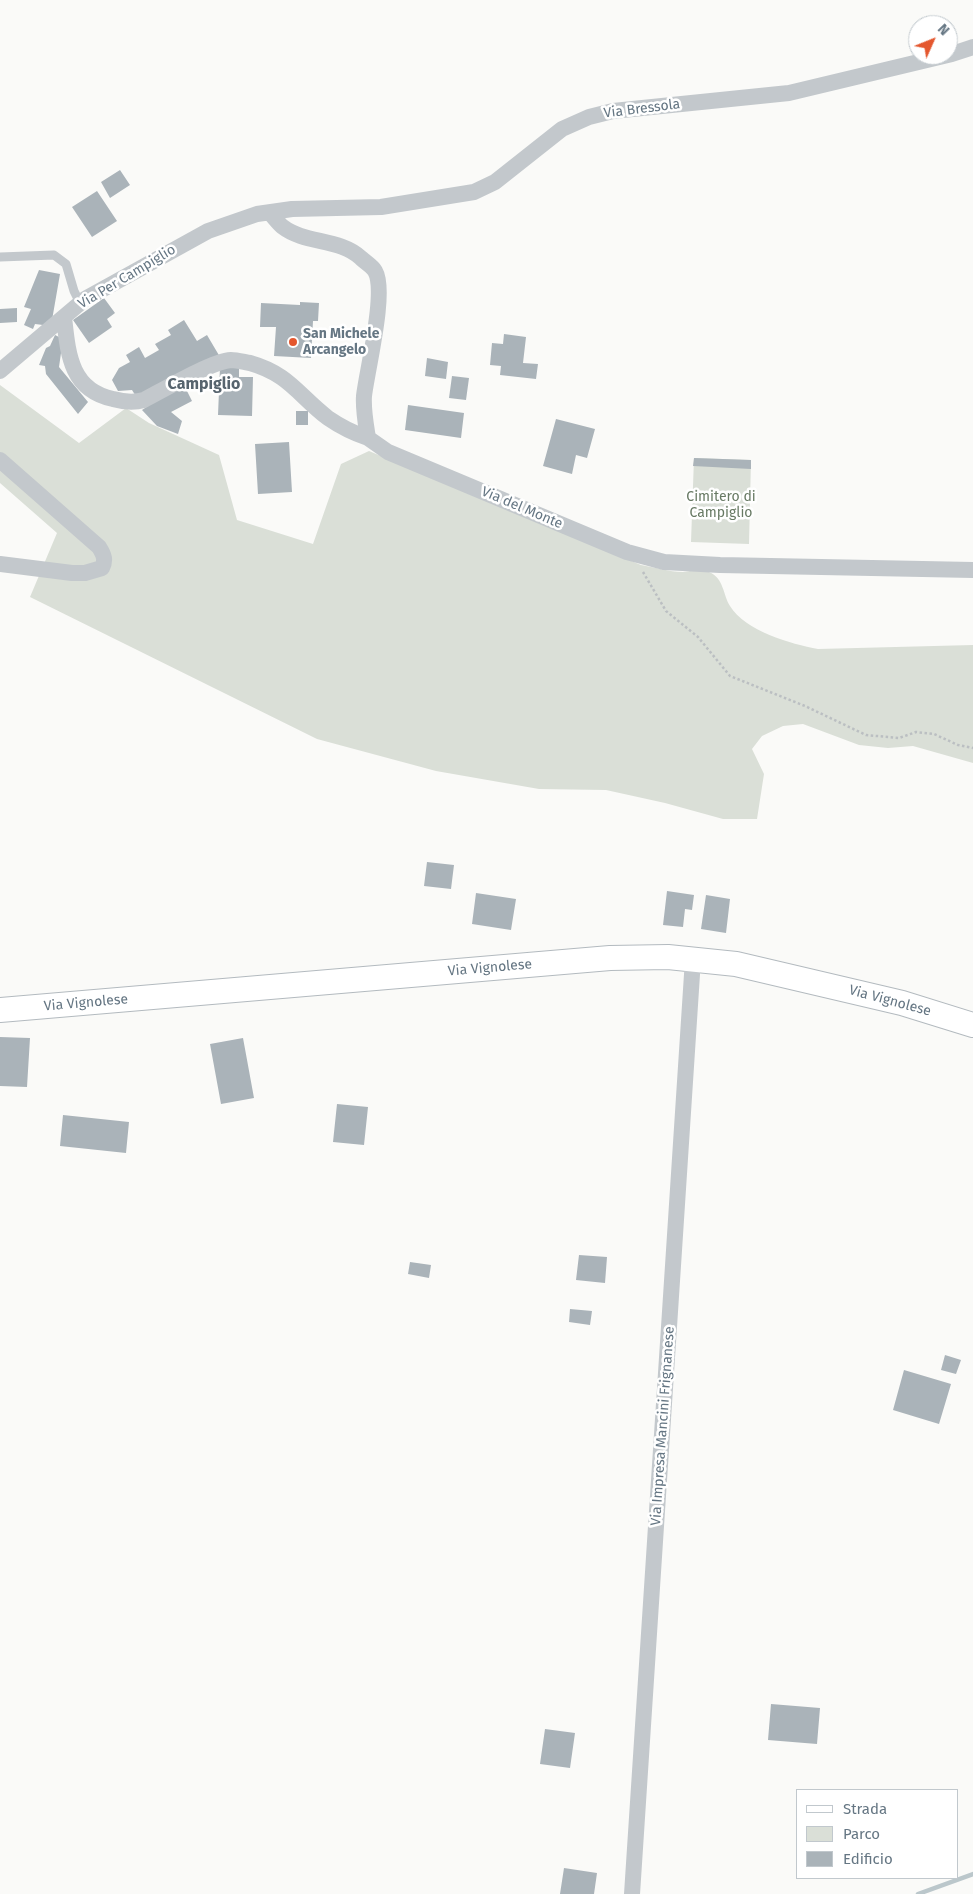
<!DOCTYPE html>
<style>
body{margin:0}
#map{position:relative;width:973px;height:1894px;overflow:hidden;background:#fafaf8;font-family:"Fira Sans",sans-serif}
canvas{display:block}
.legend{position:absolute;left:796px;top:1789px;width:162px;height:90px;box-sizing:border-box;background:#fff;border:1px solid #c1c8cd;margin:0;padding:6px 9px;list-style:none;font-size:15px;color:#657683}
.legend li{display:flex;align-items:center;gap:10px;height:25px}
.legend b{width:25px;border:1px solid #c1c8cd}
.north{position:absolute;left:908px;top:15px;width:50px;height:50px;box-sizing:border-box;background:#fff;border:1px solid #c1c8cd;border-radius:50%;rotate:46deg;font-size:14px;font-weight:700;line-height:20px;text-align:center;color:#657683}
.north::after{content:'';display:block;margin:auto;width:18px;height:22px;background:#e4572e;clip-path:polygon(50% 0,100% 100%,50% 72%,0 100%)}
</style>
<div id="map">
<canvas width="973" height="1894"></canvas>
<ul class="legend">
<li><b style="height:6px;background:#fff"></b>Strada</li>
<li><b style="height:14px;background:#dadfd7"></b>Parco</li>
<li><b style="height:14px;background:#aab3b9"></b>Edificio</li>
</ul>
<div class="north">N</div>
</div>
<script>
const context = document.querySelector('canvas').getContext('2d');
context.lineJoin = 'round';
function fillPath(path, color) { context.fillStyle = color; context.fill(path, 'evenodd'); }
function strokePath(path, color, width, dash) { context.strokeStyle = color; context.lineWidth = width; context.lineCap = dash ? 'butt' : 'round'; context.setLineDash(dash || []); context.stroke(path); }
function drawText(font, color, halo, rows, align = 'center') {
  context.font = font + ' "Fira Sans",sans-serif'; context.lineWidth = 5; context.setLineDash([]); context.textBaseline = 'middle'; context.strokeStyle = halo; context.fillStyle = color; for (const [text, x, y, turn = 0] of rows) {
    context.save(); context.translate(x, y); context.rotate((+turn || 0) * Math.PI / 180); context.textAlign = isNaN(turn) ? turn : align; if (halo) context.strokeText(text, 0, 0); context.fillText(text, 0, 0); context.restore();
  }
}
const green = new Path2D(`
 M0,385L79,443L126,408L149,423L219,455L237,520L313,544L341,464L369,451L641,565C654,567 669,572 683,572C692,571 700,568 709,572C724,578 723,595 730,606C745,631 791,644 818,649L973,645V763L913,746L888,748L859,745L803,724L783,726L762,736L752,749L764,774L757,819H723L665,803L606,790L539,789L436,771L317,739L30,597L57,533L0,483Z
 M694,458L751,460L749,544L691,542Z`);
const stream = new Path2D(`
 M918,1894L973,1874`);
const building = new Path2D(`
 M120,170L130,185L110,198L101,182Z
 M97,191L117,221L92,237L72,207Z
 M39,270L60,274L51,326L35,324L33,329L24,325L31,309L24,307Z
 M104,298L115,313L107,319L112,327L89,343L73,320Z
 M300,302L319,303L318,321H313L311,358L274,356L276,327H260L261,303L300,305Z
 M17,308V322L0,323V309Z
 M184,320L197,341L207,335L220,357L137,398L132,390L118,391L112,380L119,368L130,362L126,355L139,347L145,358L159,350L155,344L171,335L168,330Z
 M504,334L526,337L523,363L538,364L536,379L500,375L501,366L490,365L492,343L503,344Z
 M55,335L63,339L59,367L88,402L78,414L46,374L45,366L39,365L46,348L50,346Z
 M427,358L448,362L446,379L425,376Z
 M220,367L239,368V377H253L252,416L218,415Z
 M452,376L469,378L466,400L449,398Z
 M183,383L192,401L171,412L182,421L178,434L157,426L142,410Z
 M408,405L464,413L461,438L405,430Z
 M296,411H308V425H296Z
 M556,419L595,429L587,458L576,455L572,474L543,466Z
 M289,442L292,492L258,494L255,444Z
 M694,458L751,460V469L693,466Z
 M427,862L454,865L451,889L424,886Z
 M667,891L694,895L692,910L685,909L683,927L663,925Z
 M476,893L516,899L511,930L472,924Z
 M706,895L730,899L726,933L701,929Z
 M0,1037L30,1038L27,1087L0,1086Z
 M243,1038L254,1098L221,1104L210,1044Z
 M337,1104L368,1107L364,1145L333,1142Z
 M63,1115L129,1122L126,1153L60,1146Z
 M579,1255L607,1257L605,1283L576,1280Z
 M410,1262L431,1265L429,1278L408,1274Z
 M570,1309L592,1311L590,1325L569,1322Z
 M945,1355L961,1360L956,1374L941,1370Z
 M904,1370L951,1384L939,1424L893,1410Z
 M771,1704L820,1708L817,1744L768,1740Z
 M545,1729L575,1733L570,1768L540,1764Z
 M564,1868L597,1873L594,1894H560Z`);
const path = new Path2D(`
 M643,572L666,611L698,637L730,676L805,706L866,735L899,738L916,732L934,734L958,745L973,748`);
const lane = new Path2D(`
 M0,257L54,255L66,264L74,291L80,303`);
const street = new Path2D(`
 M270,213C274,217 278,223 283,227C305,244 340,238 361,258C365,262 372,266 375,271C387,291 367,370 364,396C363,410 366,425 368,438L388,452L627,552L664,562L720,565L973,570
 M64,317C68,353 70,390 113,399C124,402 133,403 144,400C163,390 212,361 231,360C237,360 244,362 250,363C289,374 298,395 328,418C341,427 353,433 368,438
 M0,371L85,299L208,231L257,214L292,209L381,207L474,192L495,182L562,129L589,117L613,111L789,93L952,54L973,47
 M0,460L99,547C104,555 106,560 102,568L85,573H72L0,564
 M632,1894L693,959`);
const secondary = new Path2D(`
 M0,1010L610,958L668,957L736,964L902,1003L973,1025`);
const markers = [
 [293,342,5,"#e4572e"]
];
const streetNames = [
 ["Via Bressola",642,109,-7],
 ["Via Per Campiglio",127,277,-31],
 ["Via del Monte",522,508,23],
 ["Via Vignolese",490,968,-5],
 ["Via Vignolese",890,1001,15],
 ["Via Vignolese",86,1003,-5],
 ["Via Impresa Mancini Frignanese",663,1426,-86]
];
const poiNames = [
 ["San Michele",303,334],
 ["Arcangelo",303,350]
];
const parkNames = [
 ["Cimitero di",721,497],
 ["Campiglio",721,513]
];
const quarterNames = [
 ["Campiglio",204,385]
];
fillPath(green, '#dadfd7');
strokePath(stream, '#bbc7cb', 4.5);
fillPath(building, '#aab3b9');
strokePath(secondary, '#b3babf', 26);
strokePath(path, '#bbbfc2', 2.5, [2.5, 2.5]);
strokePath(lane, '#c3c8cc', 9);
strokePath(street, '#c3c8cc', 16);
strokePath(secondary, '#fff', 24);
for (const [x, y, r, color] of markers) { const dot = new Path2D(); dot.arc(x, y, r, 0, 2 * Math.PI); context.fillStyle = color; context.fill(dot); strokePath(dot, '#fff', 2); }
drawText('14px', '#657683', '#fff', streetNames);
drawText('bold 14px', '#657683', '#fff', poiNames, 'left');
drawText('14px', '#687a64', '#fff', parkNames);
drawText('bold 16px', '#57646e', '#fff', quarterNames);
</script>
